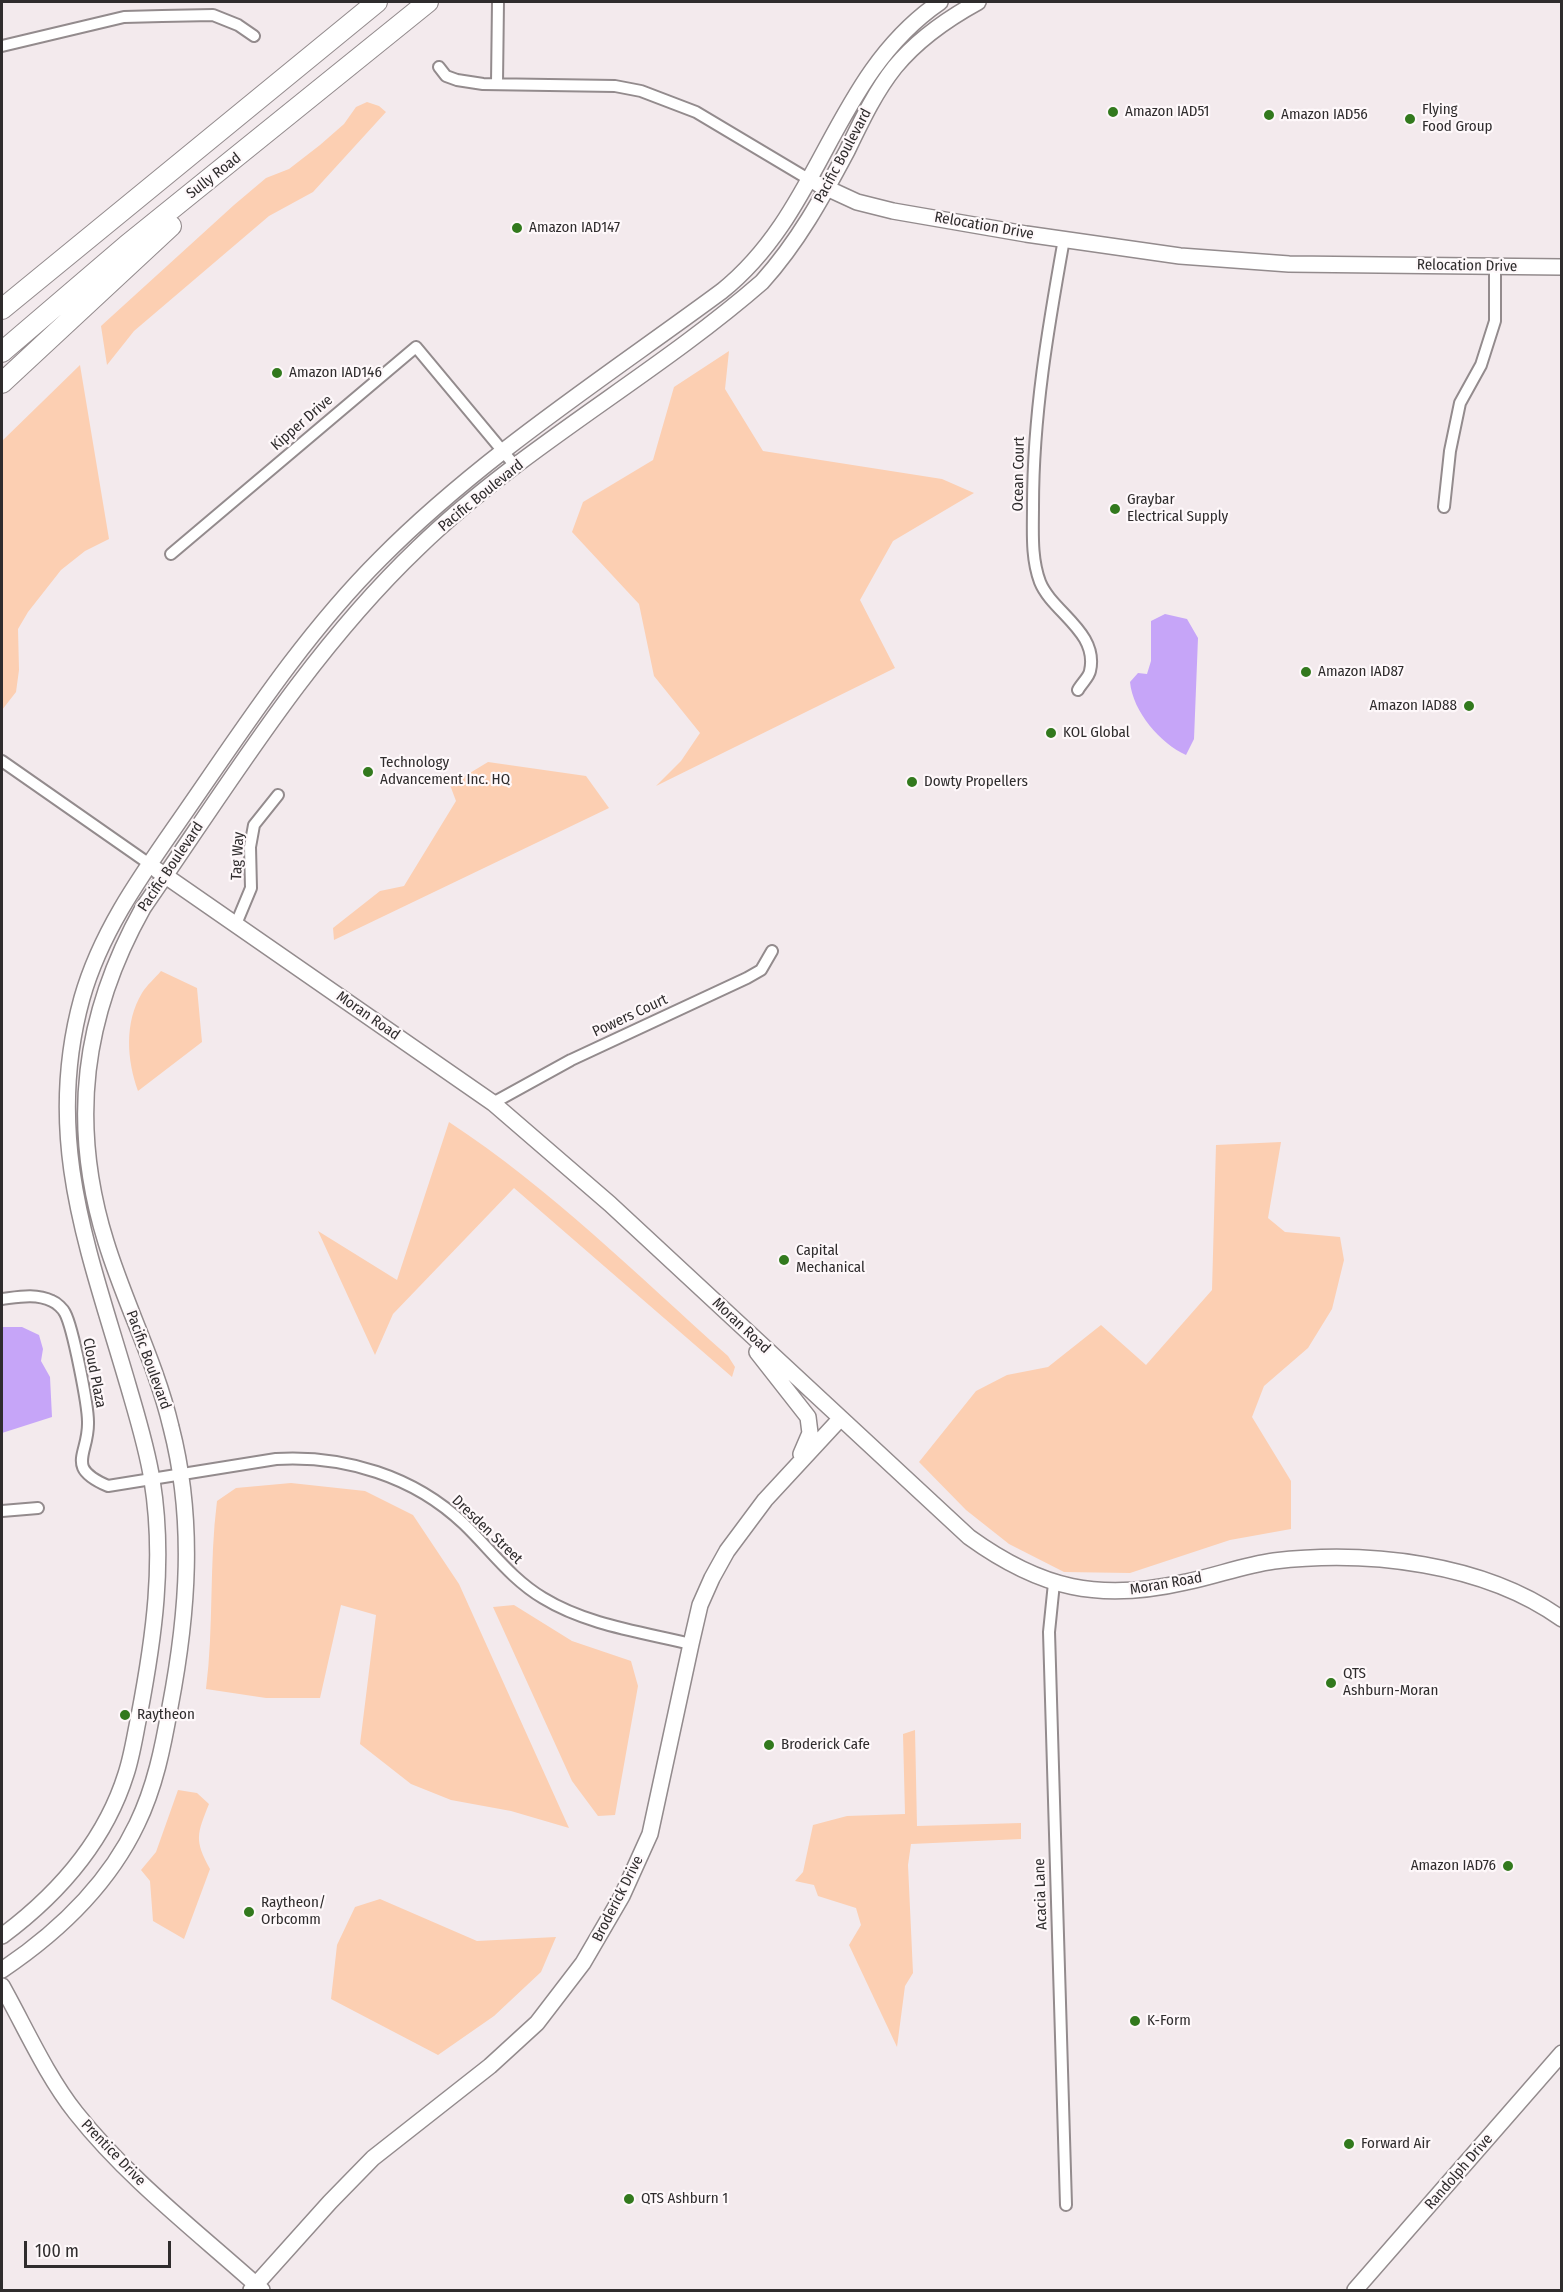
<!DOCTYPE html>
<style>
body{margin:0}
#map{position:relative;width:1563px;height:2292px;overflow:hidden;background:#f3eaed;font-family:"Fira Sans Condensed",sans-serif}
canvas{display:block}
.frame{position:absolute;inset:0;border:3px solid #2f2c2d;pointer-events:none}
.scale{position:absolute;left:24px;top:2241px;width:147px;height:27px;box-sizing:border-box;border:3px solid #2f2c2d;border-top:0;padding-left:8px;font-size:18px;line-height:21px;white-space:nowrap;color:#2f2c2d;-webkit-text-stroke:4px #fef8fa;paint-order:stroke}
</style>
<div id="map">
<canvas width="1563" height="2292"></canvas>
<div class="frame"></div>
<div class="scale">100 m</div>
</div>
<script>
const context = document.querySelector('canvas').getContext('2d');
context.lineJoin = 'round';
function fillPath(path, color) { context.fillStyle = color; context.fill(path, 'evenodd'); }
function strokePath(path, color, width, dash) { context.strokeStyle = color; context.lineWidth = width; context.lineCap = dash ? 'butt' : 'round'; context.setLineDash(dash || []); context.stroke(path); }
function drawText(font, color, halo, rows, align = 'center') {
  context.font = font + ' "Fira Sans Condensed",sans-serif'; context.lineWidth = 4.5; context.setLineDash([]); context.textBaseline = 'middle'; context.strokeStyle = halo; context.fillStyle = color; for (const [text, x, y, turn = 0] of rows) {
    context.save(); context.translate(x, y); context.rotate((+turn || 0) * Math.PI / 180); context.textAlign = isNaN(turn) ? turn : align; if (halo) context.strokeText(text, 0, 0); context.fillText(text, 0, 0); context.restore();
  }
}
const green = new Path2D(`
 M367,102L379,106L386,112L313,192L269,216L134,331L107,365L101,326L234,205L266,178L289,169L320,145L344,124L356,107Z
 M729,351L725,389L763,451L942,479L974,493L893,541L860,600L895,668L656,786L681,761L700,733L654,676L639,604L572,532L583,502L653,460L674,387Z
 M80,365L109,539L85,551L61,570L28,612L18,629L19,670L16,692L2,710V441Z
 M488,762L586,776L609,808L334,940L333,928L380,891L404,886L456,801L450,785Z
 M161,971L197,988L202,1042L138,1091C127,1060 124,1023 142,993C147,985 155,978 161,971Z
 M449,1122C550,1188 638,1276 728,1356L735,1367L732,1377L514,1188L393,1314L375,1355L318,1231L397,1280Z
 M1281,1142L1268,1218L1285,1232L1340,1237L1344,1260L1332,1309L1308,1348L1264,1386L1252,1417L1291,1481V1529L1230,1540L1130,1573L1064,1572L1009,1544L966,1510L919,1462L976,1391L1007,1375L1048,1367L1101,1325L1146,1365L1212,1290L1216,1145Z
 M291,1483L365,1491L413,1515L459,1584L569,1828L511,1811L451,1800L411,1784L360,1744L376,1615L341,1605L320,1698H266L206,1689C214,1626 209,1564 217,1501L236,1488Z
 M514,1605L572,1641L631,1661L638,1686L615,1815L598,1816L572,1781L493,1607Z
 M915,1730L917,1826L1021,1823V1839L911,1844L908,1865L913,1973L905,1986L897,2047L849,1945L861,1925L856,1908L818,1896L814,1885L795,1881L803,1872L813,1825L847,1816L905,1814L903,1734Z
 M178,1790L197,1793L209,1804C197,1834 194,1840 210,1869L184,1939L153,1921L150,1881L141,1870L156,1852Z
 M380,1899L477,1941L556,1937L541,1972L494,2016L438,2055L331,1999L337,1945L355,1907Z`);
const water = new Path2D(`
 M1165,614L1187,619L1198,638L1194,739L1186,755C1160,743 1133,712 1130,682L1138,673L1147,674L1151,661V621Z
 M2,1327H22L39,1335L43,1349L41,1361L50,1377L52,1417L2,1433Z`);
const street = new Path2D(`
 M2,46L124,17L162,16L213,15L238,25L254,36
 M439,67L446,76L457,80L483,84L615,86L641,91L696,112L810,180
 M497,83L498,2
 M1064,239C1048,328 1033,415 1033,506C1033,532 1031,558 1040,582C1052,612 1099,632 1090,671C1089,677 1081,684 1078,690
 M1444,507L1450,451L1460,403L1481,365L1495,321V268
 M171,554L416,347L516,467
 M2,761L148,863
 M236,924L251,888L250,847L254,825L278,795
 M493,1103L571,1060L747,978L761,970L772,951
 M2,1299C18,1297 36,1293 52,1301C57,1303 63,1309 65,1313C73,1328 88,1405 88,1422C89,1455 64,1467 108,1486L276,1459C344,1455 414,1476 464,1524C491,1550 511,1579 543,1598C587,1625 642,1632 691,1644
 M2,1511L38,1508
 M1054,1583L1049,1632L1066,2205`);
const secondary = new Path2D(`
 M818,184L857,202L893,211L1026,234L1180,256L1289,264L1562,267
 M157,870L493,1103L610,1204L969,1537C1041,1589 1099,1602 1186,1582C1216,1576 1244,1565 1274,1561C1368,1550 1484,1563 1562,1619
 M757,1352L808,1417L810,1433L801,1454
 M2,1936C57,1895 105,1841 126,1774C132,1756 135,1735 139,1716C154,1638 165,1560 152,1480C147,1448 137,1416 128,1385C89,1251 43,1139 82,998C103,924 150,864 193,801C251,717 307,632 380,559C481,457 607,376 722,291C823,210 832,76 940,2
 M2,1970C57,1933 108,1885 137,1824C155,1787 163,1747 170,1707C188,1613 195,1520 171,1427C156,1363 125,1304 106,1242C69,1123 83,1015 143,908C229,784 308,653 418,548C522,447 653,377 762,282C798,242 822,198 847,151C861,122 875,92 895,67C918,39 947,19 978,2
 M2,1986C25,2027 46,2075 76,2113C129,2180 199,2233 262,2290
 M251,2290L330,2202L373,2158L490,2066L537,2023L583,1963L622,1896L650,1834L691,1644L700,1605L712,1578L727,1551L765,1500L840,1419
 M1355,2290L1562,2053`);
const highway = new Path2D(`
 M2,309L377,2
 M2,352L127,245L428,2
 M2,383L171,226`);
const markers = [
 [1113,112,6,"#32791d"],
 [1269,115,6,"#32791d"],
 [1410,119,6,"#32791d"],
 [517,228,6,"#32791d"],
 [277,373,6,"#32791d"],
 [1115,509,6,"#32791d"],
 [1306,672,6,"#32791d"],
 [1469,706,6,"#32791d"],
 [1051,733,6,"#32791d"],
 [368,772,6,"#32791d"],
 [912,782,6,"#32791d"],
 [784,1260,6,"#32791d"],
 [1331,1683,6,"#32791d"],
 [125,1715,6,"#32791d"],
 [769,1745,6,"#32791d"],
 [1508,1866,6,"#32791d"],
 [249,1912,6,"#32791d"],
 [1135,2021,6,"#32791d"],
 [1349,2144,6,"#32791d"],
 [629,2199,6,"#32791d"]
];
const poiNames = [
 ["Flying",1422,110],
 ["Food Group",1422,127],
 ["Amazon IAD51",1125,112],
 ["Amazon IAD56",1281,115],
 ["Amazon IAD147",529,228],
 ["Amazon IAD146",289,373],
 ["Graybar",1127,500],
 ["Electrical Supply",1127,517],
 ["Amazon IAD87",1318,672],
 ["Amazon IAD88",1457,706,"right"],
 ["KOL Global",1063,733],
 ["Technology",380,763],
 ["Advancement Inc. HQ",380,780],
 ["Dowty Propellers",924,782],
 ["Capital",796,1251],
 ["Mechanical",796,1268],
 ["QTS",1343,1674],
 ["Ashburn-Moran",1343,1691],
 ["Raytheon",137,1715],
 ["Broderick Cafe",781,1745],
 ["Amazon IAD76",1496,1866,"right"],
 ["Raytheon/",261,1903],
 ["Orbcomm",261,1920],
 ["K-Form",1147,2021],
 ["Forward Air",1361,2144],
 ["QTS Ashburn 1",641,2199]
];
const streetNames = [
 ["Pacific Boulevard",843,156,-62],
 ["Sully Road",214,176,-38],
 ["Relocation Drive",984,226,10],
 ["Relocation Drive",1467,266,1],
 ["Kipper Drive",302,423,-41],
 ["Ocean Court",1019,474,-89],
 ["Pacific Boulevard",481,496,-39],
 ["Tag Way",238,856,-87],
 ["Pacific Boulevard",171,867,-56],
 ["Moran Road",368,1016,35],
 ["Powers Court",630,1016,-25],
 ["Moran Road",741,1326,43],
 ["Pacific Boulevard",148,1360,70],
 ["Cloud Plaza",94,1373,79],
 ["Dresden Street",487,1530,44],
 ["Moran Road",1166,1584,-10],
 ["Acacia Lane",1041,1894,-92],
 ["Broderick Drive",618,1899,-63],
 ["Prentice Drive",113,2153,46],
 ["Randolph Drive",1459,2172,-49]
];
fillPath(green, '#fccfb2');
fillPath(water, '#c6a5f8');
strokePath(street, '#938b8d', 14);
strokePath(secondary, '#938b8d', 18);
strokePath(highway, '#938b8d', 22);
strokePath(street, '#fff', 10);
strokePath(secondary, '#fff', 15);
strokePath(highway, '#fff', 20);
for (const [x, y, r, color] of markers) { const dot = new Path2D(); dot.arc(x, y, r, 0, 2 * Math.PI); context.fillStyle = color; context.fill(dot); strokePath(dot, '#fef8fa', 2); }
drawText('15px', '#2f2c2d', '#fef8fa', poiNames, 'left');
drawText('15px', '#2f2c2d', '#fef8fa', streetNames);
</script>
